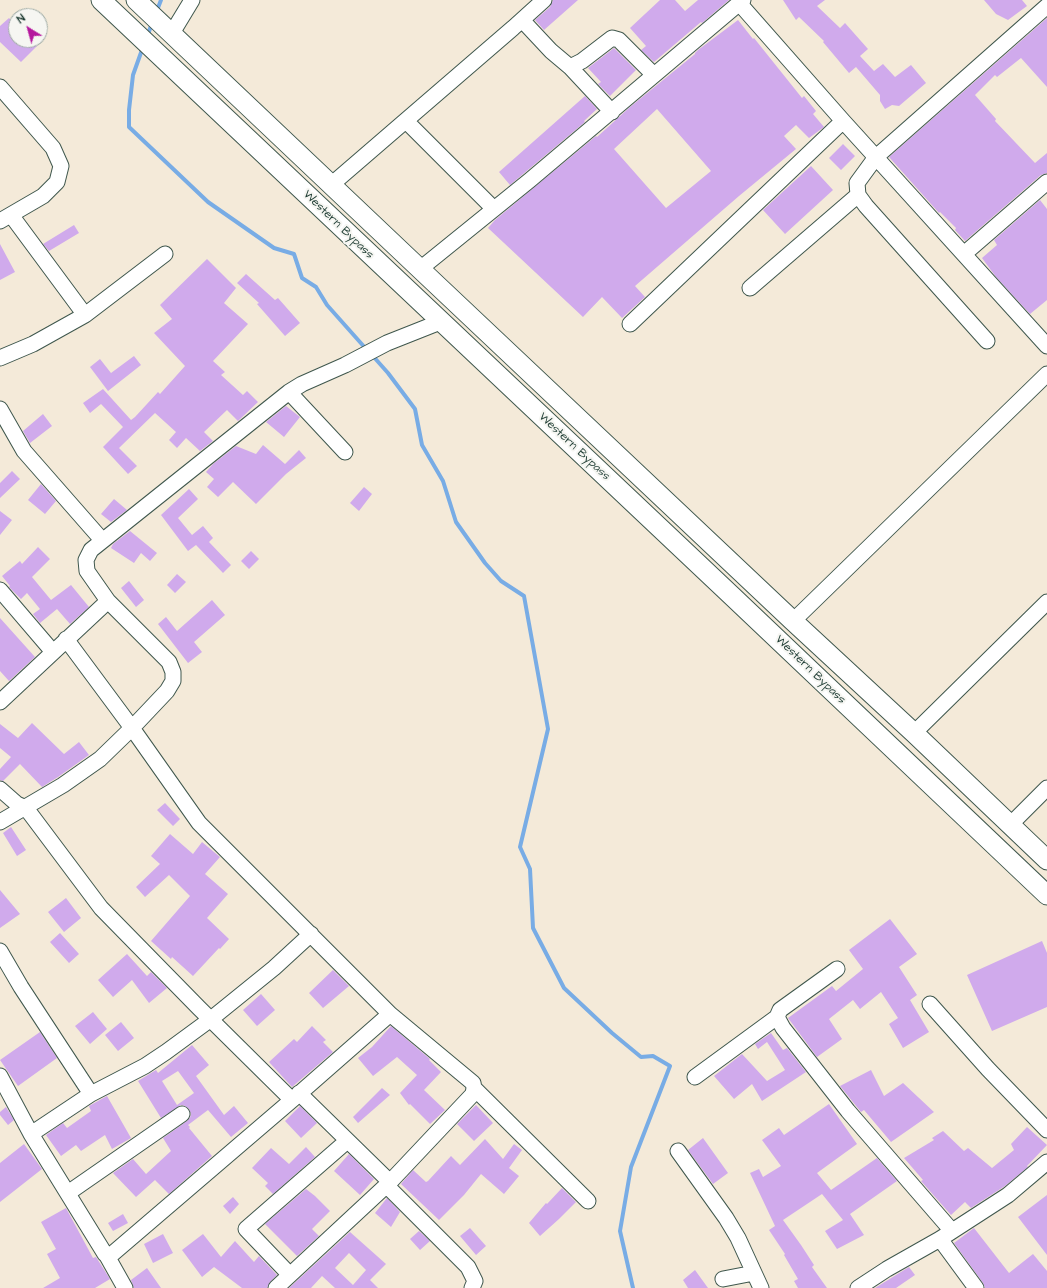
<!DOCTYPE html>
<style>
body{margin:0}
#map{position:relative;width:1047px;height:1288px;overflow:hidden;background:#f4ead9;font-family:"Architects Daughter",sans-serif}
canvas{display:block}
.north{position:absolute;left:8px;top:8px;width:40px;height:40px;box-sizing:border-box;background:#f6f6f2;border:1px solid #a0aca6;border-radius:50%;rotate:323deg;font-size:11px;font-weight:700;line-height:16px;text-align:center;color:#1f3d34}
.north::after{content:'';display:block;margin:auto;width:14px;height:18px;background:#b5179e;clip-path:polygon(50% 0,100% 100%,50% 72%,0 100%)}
</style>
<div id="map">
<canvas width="1047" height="1288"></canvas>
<div class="north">N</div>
</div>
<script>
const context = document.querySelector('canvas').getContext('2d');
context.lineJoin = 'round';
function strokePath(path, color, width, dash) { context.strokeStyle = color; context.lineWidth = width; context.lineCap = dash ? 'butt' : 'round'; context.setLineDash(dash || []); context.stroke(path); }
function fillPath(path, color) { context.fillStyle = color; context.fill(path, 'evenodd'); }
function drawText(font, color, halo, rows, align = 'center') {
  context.font = font + ' "Architects Daughter",sans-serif'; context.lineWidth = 4; context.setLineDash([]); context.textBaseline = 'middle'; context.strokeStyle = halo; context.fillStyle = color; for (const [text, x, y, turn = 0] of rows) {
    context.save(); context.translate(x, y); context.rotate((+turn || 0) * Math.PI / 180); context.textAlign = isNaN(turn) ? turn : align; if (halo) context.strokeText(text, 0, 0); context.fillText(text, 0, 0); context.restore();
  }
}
const stream = new Path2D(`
 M156,13L161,0
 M147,37L152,23
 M143,47L133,75L129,110V127L208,202L274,248L294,254L302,278L316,287L327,305L367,350
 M372,355L388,373L415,409L422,445L443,481L456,522L485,563L501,581L524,596L548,729L520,847L530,869L533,928L564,988L612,1033L641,1057L653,1056L670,1066L631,1167L620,1231L633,1288`);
const building = new Path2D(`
 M553,0H578L544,30L535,20L550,7Z
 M660,0H675L685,11L698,0H729L702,23L701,22L654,62L641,50L646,46L630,28Z
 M783,0H825L817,6L840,28L845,23L868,49L860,56L874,71L883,64L895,77L911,65L926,83L899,106L892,105L885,109L880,101V95L856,67L849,73L823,42L824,41L799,17L796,20Z
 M984,0H1022L1027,6L1008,20L996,14Z
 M9,18L16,25V40H32L37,46L21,62L0,42V26Z
 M1047,18V87L1021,58L997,77L995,75L975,95L996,119L995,121L1035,163L1047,153V173L1041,175L965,241L955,230L956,228L940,212L939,213L931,204L889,157Z
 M738,20L753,39L754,38L802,98L804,96L816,111L813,114L824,127L809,138L796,125L784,136L796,149L739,196L635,286L645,297L622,318L602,297L583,317L488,228L495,220L596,136L597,137L630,107L695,54V53L698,50ZM657,109L711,171L666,208L614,149Z
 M614,48L636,70L610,96L598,84L601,82L588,68Z
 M585,96L597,109L584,121L585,122L510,185L499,172Z
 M843,144L855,156L841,170L829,158Z
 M811,166L833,190L785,234L763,210Z
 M1040,200L1047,209V300L1030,314L996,277L982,258L997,245L994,240Z
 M74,225L79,233L49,251L43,244Z
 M0,244L15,272L0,280Z
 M207,259L236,288L224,303L248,324L213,361L225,372L221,375L243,395L247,391L258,402L238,421L227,410L204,432L213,441L200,451L186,438L177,448L169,440L176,432L155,413L119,448L137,466L128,474L103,447L123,427L101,404L90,413L83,403L103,389L131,420L135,417L158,392L160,394L185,366L154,333L172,319L160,305Z
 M246,274L275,300L278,298L300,323L285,336L257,304L259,303L237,283Z
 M134,356L141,365L108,391L90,367L100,359L111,373Z
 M286,406L300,417L284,437L266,422Z
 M43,414L52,426L30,443L23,431Z
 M263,445L285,464L299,450L306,458L286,474L256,504L233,482L218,497L207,487L214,479L206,472L213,464L236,446L256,454Z
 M12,471L20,479L0,498V483Z
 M41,484L56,501L45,514L28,500Z
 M364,487L372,494L359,511L350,503Z
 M189,489L198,499L178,518L192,535L203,526L213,538L209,542L231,565L223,573L196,545L188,551L161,515Z
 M114,499L127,510L111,522L101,514Z
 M0,511L12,520L0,535Z
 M130,531L157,553L150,561L141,553L134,563L111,548L113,544Z
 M38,547L50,559L32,577L51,600L71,585L89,607L70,624L57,609L40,623L33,614L40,609L27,593L21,599L9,587L10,586L2,576L20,561L22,564Z
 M251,551L259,559L249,569L241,561Z
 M177,574L186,582L175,593L167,585Z
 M129,581L144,600L136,607L121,588Z
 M212,600L225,615L194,642L202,652L188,663L158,624L166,617L177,631Z
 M0,618L35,657L9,681L0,671Z
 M32,723L64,754L79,742L89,755L58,777L42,787L20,764L3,781L0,780V769L11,757L0,748V724L18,738Z
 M165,803L180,819L173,826L157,810Z
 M11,827L26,850L17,856L3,833Z
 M170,834L193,854L202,842L220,857L205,874L228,894L207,918L229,939L220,949L219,948L193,976L172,957L171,959L151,941L190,896L169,875L145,897L136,887L160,864L151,856Z
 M0,890L20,914L0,928Z
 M66,898L81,918L64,932L48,912Z
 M890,919L917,954L899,967L917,995L910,1000L929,1032L903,1048L889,1024L898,1018L881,992L860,1009L853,1000L829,1019L842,1039L817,1057L788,1018L832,986L836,991L863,969L849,950Z
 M60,933L79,954L69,963L50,942Z
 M1042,941L1047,953V1007L992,1031L967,975Z
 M127,954L147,976L151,972L167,988L149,1003L132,980L113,997L98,980Z
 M333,970L349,986L323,1008L309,993Z
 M261,994L275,1010L257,1026L243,1010Z
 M93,1012L107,1029L90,1044L75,1026Z
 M121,1022L134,1038L118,1051L105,1035Z
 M312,1026L326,1040L323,1042L333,1052L292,1087L269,1062L294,1039L297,1042Z
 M391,1026L430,1059L429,1060L441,1072L424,1090L445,1110L430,1124L410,1104L409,1105L400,1093L417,1075L397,1057L373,1076L358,1058L372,1047Z
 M40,1032L57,1058L18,1086L0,1060Z
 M771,1033L783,1050L787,1048L806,1072L762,1101L752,1084L734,1099L714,1076L742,1054L767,1081L785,1070L767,1042L758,1049L755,1044Z
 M192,1045L209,1065L196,1076L224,1115L234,1106L248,1123L231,1137L208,1110L188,1125L190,1127L189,1128L212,1156L169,1194L155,1180L136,1197L113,1173L133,1159L146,1174L171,1151L163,1138L187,1121L190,1118L191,1114L189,1109L185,1106L181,1105L161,1118L138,1081L156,1070L158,1073ZM178,1071L194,1093L177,1105L162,1081Z
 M871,1070L884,1096L903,1083L934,1112L891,1142L864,1110L861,1112L840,1086Z
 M382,1088L390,1095L358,1123L353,1117Z
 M107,1096L131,1138L112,1149L105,1135L81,1151L76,1145L61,1156L46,1135L63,1123L67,1128L91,1111L89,1106Z
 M829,1104L857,1144L817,1173L831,1190L877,1158L897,1181L850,1214L864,1235L837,1249L825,1231L843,1220L822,1194L783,1220L801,1245L814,1265L812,1267L827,1288H798L794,1281L798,1279L784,1255L785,1254L769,1230L775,1226L750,1173L759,1169L763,1177L781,1166L762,1140L779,1128L784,1135Z
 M476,1105L493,1123L474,1141L457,1124Z
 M300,1106L317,1123L301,1138L285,1121Z
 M6,1107L14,1120L8,1125L0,1115V1112Z
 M1027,1127L1047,1145L1027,1166L1028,1167L1005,1186L971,1208L965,1202L951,1215L921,1181L923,1180L904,1158L934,1140L932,1138L943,1131L964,1151L968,1148L992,1168L1014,1150L1011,1144Z
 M703,1138L728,1173L713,1184L688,1150Z
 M485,1139L503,1159L514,1144L522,1150L509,1168L519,1176L504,1194L481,1174L464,1195L439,1220L401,1184L413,1170L426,1182L428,1181L451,1156L460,1165Z
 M24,1144L42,1169L0,1202V1163Z
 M306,1147L315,1157L273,1194L265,1186L268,1183L252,1168L271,1148L289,1164Z
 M349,1154L374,1179L360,1195L334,1171Z
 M562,1188L576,1202L559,1219L540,1236L529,1223L546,1203L547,1204Z
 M306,1189L315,1196L330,1211L312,1229L319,1236L297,1256L265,1224Z
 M1047,1195V1255L1018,1217Z
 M233,1197L239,1204L230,1214L223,1206Z
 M387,1198L400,1212L391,1227L375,1213Z
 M66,1208L93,1258L96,1257L110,1279L95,1288H43L60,1278L47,1254L56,1249L41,1222Z
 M123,1214L128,1223L113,1231L108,1223Z
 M470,1228L486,1246L476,1255L460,1236Z
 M974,1228L1009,1273L1033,1254L1047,1271V1288H985L983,1283L954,1243Z
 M419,1231L430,1241L420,1250L410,1239Z
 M350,1232L386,1264L370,1280L378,1288H335L322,1276L311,1288H289ZM349,1253L366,1270L353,1285L335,1268Z
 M163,1234L173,1253L153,1263L144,1244Z
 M203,1234L221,1257L235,1241L254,1262L259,1256L277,1275L270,1282L267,1288H242L214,1267L202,1277L182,1250Z
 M909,1267L915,1275L896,1288H875Z
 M147,1268L161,1288H134L131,1280Z
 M695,1270L708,1288H688L683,1280Z`);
const minor = new Path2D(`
 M739,3L843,121L1047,346
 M522,20L551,51L570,67L612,112
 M172,33L192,0
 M570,67L582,61L612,38L619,40L654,75
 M0,87L53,148L61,166L57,182L43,196L0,221
 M406,121L494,209
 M331,185L513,28L544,0
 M11,215L85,315
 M964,254L1047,182
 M420,269L530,180L743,0
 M750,288L858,195
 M630,324L843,121
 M987,341L866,206L858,195L857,183L876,157L1047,6
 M0,358L33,344L85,315L165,254
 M289,392L345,452
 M0,409L24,451L102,540
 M0,590L53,652
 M793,621L1047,374
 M66,639L132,728L199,823L390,1014L473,1083L474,1088L588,1201
 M0,702L108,601
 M914,733L1047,602
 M0,789L17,804L26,808L101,908L199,1008L292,1100
 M0,822L63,785L100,759L132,728L167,691L173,681V672L169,662L108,601L87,571L86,560L91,550L289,392L302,384L345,365L387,343L440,322
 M1010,825L1047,788
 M0,951L21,987L91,1094
 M930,1004L988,1069L1047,1130
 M777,1017L783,1028L848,1111L952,1231
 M0,1076L31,1134L105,1254L107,1256L125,1288
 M695,1077L777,1017L780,1010L837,969
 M299,1093L390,1182
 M31,1134L91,1094L145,1066L166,1052L211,1019L274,968L311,934
 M678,1151L726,1218L738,1238L761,1288
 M386,1185L468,1267L475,1281L472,1288
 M68,1193L182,1114
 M940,1239L976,1288
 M107,1256L111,1255L292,1100L390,1014
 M290,1275L246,1229L347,1141
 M723,1279L754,1273
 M276,1288L390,1182L473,1094L474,1088
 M858,1288L887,1269L940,1239L1008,1195L1047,1162`);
const major = new Path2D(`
 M101,0L732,596L1047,895
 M136,0L420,269L793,621L914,733L1047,860`);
const streetNames = [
 ["Western Bypass",338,225,44],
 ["Western Bypass",574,447,43],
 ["Western Bypass",810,670,44]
];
strokePath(stream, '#78ace5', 4);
fillPath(building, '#d0aaec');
strokePath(minor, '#3f574d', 17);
strokePath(major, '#3f574d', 21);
strokePath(minor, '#fff', 15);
strokePath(major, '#fff', 19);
drawText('12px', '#1f3d34', '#f6f6f2', streetNames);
</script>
